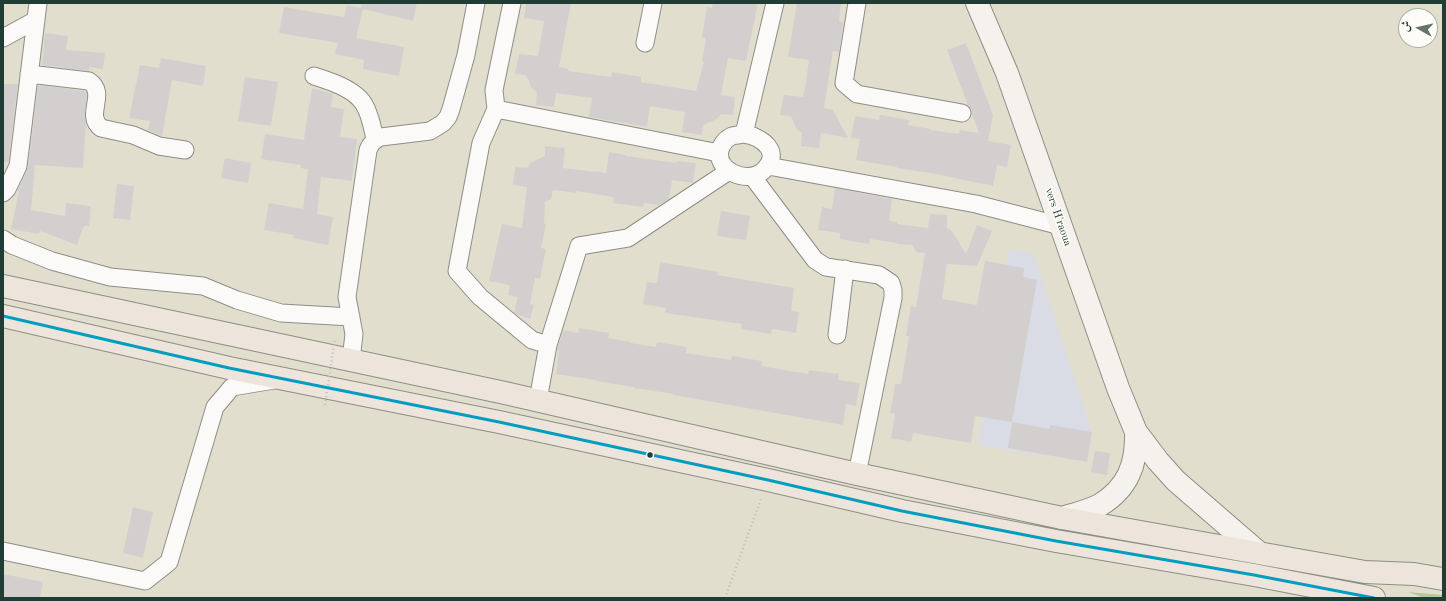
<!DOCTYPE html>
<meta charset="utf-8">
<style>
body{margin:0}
#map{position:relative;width:1446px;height:601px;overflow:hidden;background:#e2decd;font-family:"Old Standard TT",Amiri,serif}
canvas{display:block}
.frame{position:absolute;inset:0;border:4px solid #1f3d34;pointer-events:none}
.north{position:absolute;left:1398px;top:8px;width:40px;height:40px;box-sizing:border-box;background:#fdfcf7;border:1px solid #a4b0a9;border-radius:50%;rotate:278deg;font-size:11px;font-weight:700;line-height:16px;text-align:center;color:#1f3d34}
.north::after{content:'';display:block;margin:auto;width:14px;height:18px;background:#63756a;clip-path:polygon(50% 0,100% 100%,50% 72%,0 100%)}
</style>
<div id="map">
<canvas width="1446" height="601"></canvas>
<div class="frame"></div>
<div class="north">ش</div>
</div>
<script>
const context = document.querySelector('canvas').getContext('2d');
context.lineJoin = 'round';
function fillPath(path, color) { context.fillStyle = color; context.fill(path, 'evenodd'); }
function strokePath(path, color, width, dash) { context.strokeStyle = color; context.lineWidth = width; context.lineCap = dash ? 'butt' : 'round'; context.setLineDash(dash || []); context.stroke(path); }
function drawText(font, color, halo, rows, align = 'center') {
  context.font = font + ' "Old Standard TT",serif'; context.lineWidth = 3.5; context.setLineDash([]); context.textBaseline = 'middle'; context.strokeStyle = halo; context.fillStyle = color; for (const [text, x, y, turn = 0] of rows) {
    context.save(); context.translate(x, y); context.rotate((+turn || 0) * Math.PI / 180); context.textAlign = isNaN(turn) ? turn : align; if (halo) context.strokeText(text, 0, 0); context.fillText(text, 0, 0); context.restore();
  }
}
const built = new Path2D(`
 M1009,249L1034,254L1092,432L1087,462L978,445Z`);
const forest = new Path2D(`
 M1408,592L1443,595V598H1424Z`);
const building = new Path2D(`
 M362,3H417L413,21L363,9L356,38L404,47L399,76L363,69L364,60L335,54L338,43L279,33L284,7L344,17L347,5L361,8Z
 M526,3H571L559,67L568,69L569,71L611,77L612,72L641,77V82L696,91L704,62H702L706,38L702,37L707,7L712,8L713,3H758L746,61L728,58L721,95L735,97L733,115L721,114L717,119L703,125L702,135L682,132L685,112L650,106L647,127L589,117L592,98L556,93L554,107L536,105L537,92L532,89L526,75L515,74L519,54L538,56L544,21L524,18Z
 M797,3H841L839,21L843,22L839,52L833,51L824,108L833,110L848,138L821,133L819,148L801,146L802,133L797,130L791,116L780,115L784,95L803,97L806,82L809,60L788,57Z
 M45,33L68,36L66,50L105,53L103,69L89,67V71L42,65Z
 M966,43L993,115L988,141L1011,145L1007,167L997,165L993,186L936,174L897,168V167L856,160L860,139L851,138L855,116L879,120L880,115L909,120L908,125L931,129V130L959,134L960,130L979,133L972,115L971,109L968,105L947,50Z
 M161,58L206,66L203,86L172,80L162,136L148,130L150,121L129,118L140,65L159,68Z
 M245,77L278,82L271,126L238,121Z
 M3,84H18L8,162H3Z
 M40,85L84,91L87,94L85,110L86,122L83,168L35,165L31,210L65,216L66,203L91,206L89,226H84L77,245L40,231L39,234L11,229L19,191H17L28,167L38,86Z
 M312,88L333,94L331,107L344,109L340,137L357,139L352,181L321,177L317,214L333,217L328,245L293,238L294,235L264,230L269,203L303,209L308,169L300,168L301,165L261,159L265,134L304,140L309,104H310Z
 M545,146L565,148L563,168L596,172V171L606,173L609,152L626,155V156L676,163L677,161L696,163L693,183L672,180L669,199L659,205L644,203L643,207L636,206L613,203L614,197L576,191V193L553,190L551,199L545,202L544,224H546L541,248L546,249L540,279L535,278L530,304L534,305L530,319L518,315L514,312L518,297L508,295L510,285L489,281L502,224L522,228L527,187L513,185L515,167L527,168L530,163L545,156Z
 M225,158L251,163L248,183L221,178Z
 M117,184L134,186L130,220L113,218Z
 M835,188L892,199L889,221L897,222V224L928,228L930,214L947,215V228L952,231L966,254L977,225L992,231L977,266L947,264L942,299L977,305L985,261L1024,268L1023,277L1037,280L1012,422L975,416L971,443L913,433L911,442L891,438L895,414L890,413L893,398L895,384H901L909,336H906L911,306L916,307L925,253L916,252L913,245L897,244V243L870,239L869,244L840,239V233L818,230L822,207L832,209Z
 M721,211L750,216L746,240L717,236Z
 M660,262L718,272L717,275L794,288L791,311L799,312L796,333L772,329L771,334L741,329L742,324L665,313L666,308L643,304L647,282L657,283Z
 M579,328L609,333L608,338L630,342V343L656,347L657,342L687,347L686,353L731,360L732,356L762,361L761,366L808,374L809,370L839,374L838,380L860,383L856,406L846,404L843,425L674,395V394L634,388V387L596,381V380L556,374L559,351L557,350L563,330L578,333Z
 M1012,422L1050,429V425L1092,432L1087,462L1008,448Z
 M1095,451L1110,453L1107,475L1091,472Z
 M133,507L153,512L143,558L123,553Z
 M3,574L43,582L40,598H3Z`);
const path = new Path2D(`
 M725,598L761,499`);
const street = new Path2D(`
 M512,3L494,90L496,109L719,153
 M857,3L844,83L857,94L962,113
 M3,38L36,20
 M645,43L653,3
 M29,74L89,81C108,94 84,114 101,128L133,135L159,146L185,150
 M314,76C329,81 349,87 360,99C368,107 373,129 375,140
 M496,109L481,143L457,271L480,297L532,340L548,345
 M744,134C763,137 783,153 763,171C747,185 712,170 721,147C723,143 727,138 732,136C735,135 740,135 744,134Z
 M744,134L775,3
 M768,166L976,204L1061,226
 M752,176L815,260L826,267L879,275L891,283L893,290V298L857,474
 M3,193L7,189L18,166L38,3
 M3,239L12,245L52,261L110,277L203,286L237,300L281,313L351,317
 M837,335L845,269
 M351,360L354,334L347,297L368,150C371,143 374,140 381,137L430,131L443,123L448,117L451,109L466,55L476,3
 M538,400L548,345L579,246L628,238L729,171
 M3,551L145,581L169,562L215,407L232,387L274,380`);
const secondary = new Path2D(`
 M977,3L1007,73L1118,388L1136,432
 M1062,518C1074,514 1089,511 1100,505C1128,488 1137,464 1136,432L1158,461L1176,481L1258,552`);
const highway = new Path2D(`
 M3,286L505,393L857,474L1062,518L1365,572L1414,574L1443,579
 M3,316L229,368L499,422L768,480L902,511L1056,541L1254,575L1374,598`);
const pathBridge = new Path2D(`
 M325,405L335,338`);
const bus1 = new Path2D(`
 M3,316L229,368L499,422L768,480L902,511L1056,541L1254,575L1374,598`);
const markers = [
 [650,455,3.5,"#1f3d34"]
];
const streetNames = [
 ["vers H'raoua",1058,217,71]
];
fillPath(built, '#d9dbe5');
fillPath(forest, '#b2ca9b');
fillPath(building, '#d3cfcf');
strokePath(street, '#8c8f85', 19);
strokePath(secondary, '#8c8f85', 24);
strokePath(highway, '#8c8f85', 24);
strokePath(path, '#bcbeba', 2.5, [1, 3]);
strokePath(street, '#fbfaf8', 17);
strokePath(secondary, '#f5f2ed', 22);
strokePath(highway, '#ede5dc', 22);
strokePath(pathBridge, '#bcbeba', 2.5, [1, 3]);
strokePath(bus1, '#039ebf', 3);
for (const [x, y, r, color] of markers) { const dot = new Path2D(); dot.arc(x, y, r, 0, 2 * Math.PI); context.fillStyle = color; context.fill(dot); strokePath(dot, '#fdfcf7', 1.5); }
drawText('11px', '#1f3d34', '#fdfcf7', streetNames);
</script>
